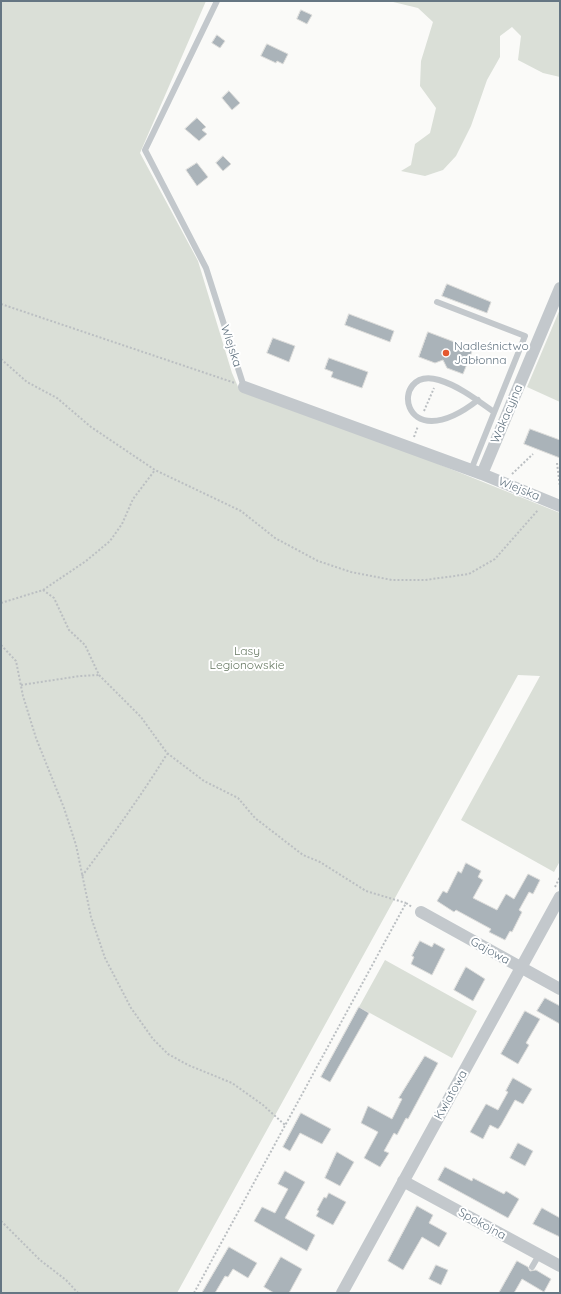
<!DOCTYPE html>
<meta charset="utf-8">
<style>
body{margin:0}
#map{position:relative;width:561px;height:1294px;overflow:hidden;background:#fafaf8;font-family:Quicksand,sans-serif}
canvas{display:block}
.frame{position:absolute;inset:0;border:2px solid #657683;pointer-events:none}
</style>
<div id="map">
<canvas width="561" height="1294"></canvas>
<div class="frame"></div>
</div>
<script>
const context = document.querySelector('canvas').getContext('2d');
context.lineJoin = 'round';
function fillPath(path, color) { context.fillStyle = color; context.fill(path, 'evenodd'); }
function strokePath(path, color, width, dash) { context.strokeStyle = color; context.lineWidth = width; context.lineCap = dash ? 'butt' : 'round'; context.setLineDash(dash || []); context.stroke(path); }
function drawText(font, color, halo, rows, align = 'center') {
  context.font = font + ' Quicksand,sans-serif'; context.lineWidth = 4; context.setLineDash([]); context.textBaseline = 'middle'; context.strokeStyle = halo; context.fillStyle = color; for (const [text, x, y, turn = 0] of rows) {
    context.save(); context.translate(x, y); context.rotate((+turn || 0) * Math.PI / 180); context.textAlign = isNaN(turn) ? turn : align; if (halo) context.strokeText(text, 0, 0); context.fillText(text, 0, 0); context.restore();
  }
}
const green = new Path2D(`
 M1,1H206L140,153L198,261L232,373L239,389L359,432L560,513V861L554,872L461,820L540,676L518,675L177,1293H1Z
 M389,1H560V77L543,73L518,60L521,36L512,27L500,36V57L487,80L471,126L456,156L443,170L425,176L401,171L411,165L415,144L430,133L436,108L420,86L421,61L433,22L418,8Z
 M560,309V402L527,387Z
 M385,960L477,1011L452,1058L359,1007Z`);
const building = new Path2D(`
 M301,10L312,15L307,24L297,19Z
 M217,35L225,41L220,48L212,43Z
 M267,44L288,54L283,64L277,61L276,63L261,56Z
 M229,91L240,103L232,110L222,98Z
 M197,118L206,127L202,130L207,134L199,141L185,129Z
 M223,156L231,164L223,171L216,163Z
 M197,163L208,177L197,186L186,170Z
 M447,284L491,302L487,313L442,296Z
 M349,314L394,331L390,342L345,325Z
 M428,332L473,349L463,374L447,368L443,360L435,363L419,357Z
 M273,338L295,346L289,362L267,353Z
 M329,358L368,372L362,388L331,377L333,372L325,369Z
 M530,429L560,440V458L524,444Z
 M466,863L481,871L478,877L483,880L473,898L497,910L506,894L514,899L528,874L540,880L533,894L529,892L519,910L522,912L512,932L510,931L505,940L489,932L491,929L456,910L454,912L437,901L443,891L447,893L458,871L461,873Z
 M420,941L432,947L434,943L445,949L432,975L411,964L414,957L412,956Z
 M466,967L485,979L473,1001L454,990Z
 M545,998L560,1006V1024L537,1011Z
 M359,1007L369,1013L330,1082L321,1077Z
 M525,1011L540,1019L526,1043L529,1045L518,1064L501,1054Z
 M425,1056L438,1063L408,1119L406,1118L397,1135L394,1133L384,1151L389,1153L380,1167L364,1158L378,1132L361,1123L368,1106L392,1119L402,1099L399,1098Z
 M513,1078L532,1089L523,1104L515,1100L501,1125L498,1129L490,1125L483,1139L470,1132L486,1104L498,1110L508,1092L506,1091Z
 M301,1113L331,1129L322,1144L300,1133L290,1151L283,1147Z
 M518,1143L533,1151L525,1166L510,1158Z
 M337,1152L354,1162L340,1186L325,1178Z
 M445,1167L472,1181L473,1178L504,1194L506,1191L519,1199L508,1218L438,1180Z
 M285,1171L305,1182L285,1218L315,1235L307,1251L254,1221L262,1207L275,1213L288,1189L278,1184Z
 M329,1193L346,1202L333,1225L316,1216L319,1211L317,1210L324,1197L326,1198Z
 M417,1206L433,1215L429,1223L447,1233L439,1247L422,1237L403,1270L388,1261Z
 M542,1208L560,1218V1237L533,1224Z
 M229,1247L257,1263L248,1278L233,1269L228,1277L225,1276L215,1293H202Z
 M281,1257L302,1269L289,1293H274L264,1287Z
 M517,1261L528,1267L530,1271L536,1270L551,1279L544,1292L522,1279L514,1293H499Z
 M436,1265L448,1270L441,1285L429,1279Z`);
const path = new Path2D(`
 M1,304L235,383
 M1,359L27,382L57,398L91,427L155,470L241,511L275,538L318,561L351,572L392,580H425L469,574L495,559L538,510
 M424,411L434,388
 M414,437L418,426
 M557,463L560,487
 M512,474L533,454
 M43,590L54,598L69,630L85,645L99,675L141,717L167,753L204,781L238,798L255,818L303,855L320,862L366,891L406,903
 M1,603L43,590L86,561L110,541L122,524L133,499L155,470
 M1,645L16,661L23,696L36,738L64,808L76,845L91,917L105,958L131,1008L153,1039L168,1054L188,1065L232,1083L263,1105L285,1125
 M21,685L80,676L99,675
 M82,876C112,836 141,796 167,754
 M555,887L560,877
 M1,1221L40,1260L66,1280L78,1293
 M194,1293L406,903L412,907`);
const lane = new Path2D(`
 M217,1L145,150L206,268L244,387
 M437,302L525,336L471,470
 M478,400C399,462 388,365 439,380C459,386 477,400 494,412
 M532,1267L539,1255`);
const street = new Path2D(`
 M244,387L482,474L560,506
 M482,474L560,288
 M421,912L560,989
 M403,1181L560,1266
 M342,1293L560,897`);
const markers = [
 [446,353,4,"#e4572e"]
];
const streetNames = [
 ["Wiejska",231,346,72],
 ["Wakacyjna",507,414,-67],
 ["Wiejska",519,489,22],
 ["Gajowa",490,951,29],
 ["Kwiatowa",451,1095,-61],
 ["Spokojna",482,1224,29]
];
const poiNames = [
 ["Nadleśnictwo",454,346],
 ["Jabłonna",454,360]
];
const parkNames = [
 ["Lasy",247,651],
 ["Legionowskie",247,665]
];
fillPath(green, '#dadfd7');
fillPath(building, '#aab3b9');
strokePath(building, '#dcdcda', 1);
strokePath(path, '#bbbfc2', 2, [2, 2]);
strokePath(lane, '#c3c8cc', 6);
strokePath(street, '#c3c8cc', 12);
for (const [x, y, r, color] of markers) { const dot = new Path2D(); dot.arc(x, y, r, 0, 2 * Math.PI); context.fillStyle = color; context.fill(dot); strokePath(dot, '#fff', 1.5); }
drawText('12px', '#657683', '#fff', streetNames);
drawText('12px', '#657683', '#fff', poiNames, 'left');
drawText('12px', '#687a64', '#fff', parkNames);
</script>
